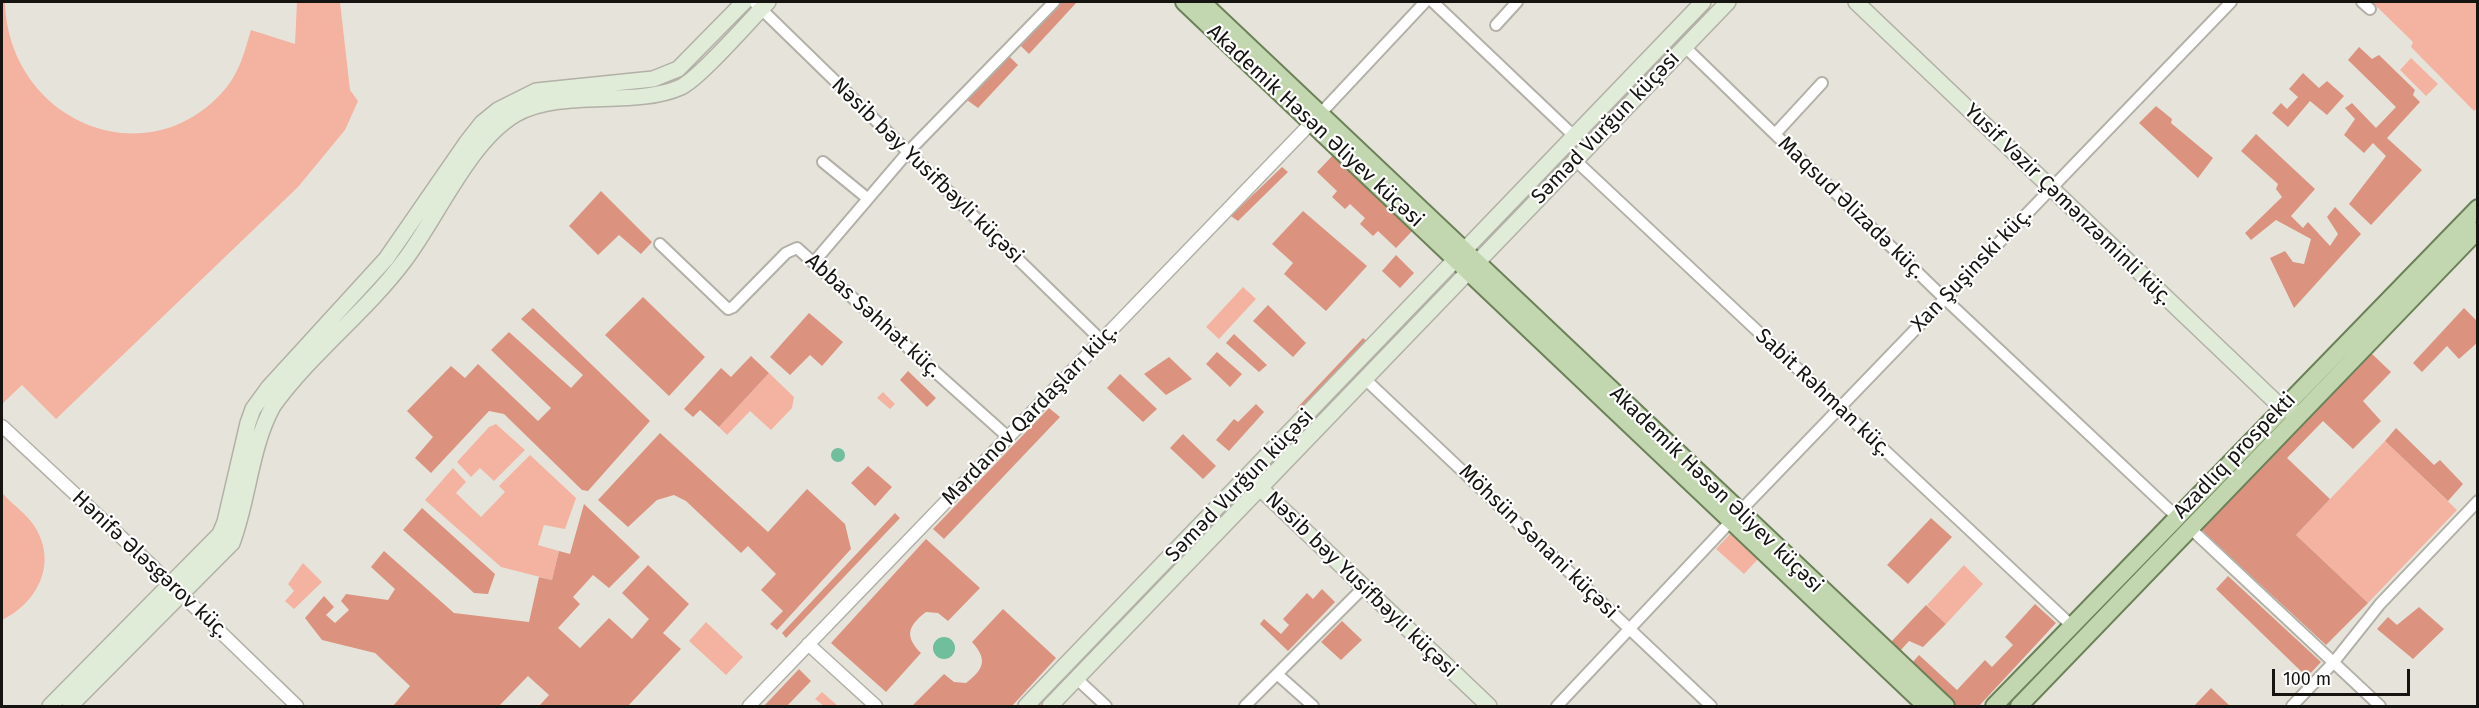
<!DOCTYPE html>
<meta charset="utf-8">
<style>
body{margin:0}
#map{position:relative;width:2479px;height:708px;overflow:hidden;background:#e6e4da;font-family:"Fira Sans",sans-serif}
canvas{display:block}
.frame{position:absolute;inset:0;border:3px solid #151411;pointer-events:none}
.scale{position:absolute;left:2272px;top:669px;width:138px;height:27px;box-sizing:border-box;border:3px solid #151411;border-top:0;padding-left:8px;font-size:18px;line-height:21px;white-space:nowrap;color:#151411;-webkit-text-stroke:4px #fff;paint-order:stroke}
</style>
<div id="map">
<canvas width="2479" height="708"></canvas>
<div class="frame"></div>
<div class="scale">100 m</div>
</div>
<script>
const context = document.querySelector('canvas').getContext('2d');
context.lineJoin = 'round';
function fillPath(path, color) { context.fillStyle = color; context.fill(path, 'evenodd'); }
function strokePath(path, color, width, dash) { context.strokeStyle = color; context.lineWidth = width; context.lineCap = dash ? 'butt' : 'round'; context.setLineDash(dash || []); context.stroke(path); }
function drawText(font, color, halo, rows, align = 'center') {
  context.font = font + ' "Fira Sans",sans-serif'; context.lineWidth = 4.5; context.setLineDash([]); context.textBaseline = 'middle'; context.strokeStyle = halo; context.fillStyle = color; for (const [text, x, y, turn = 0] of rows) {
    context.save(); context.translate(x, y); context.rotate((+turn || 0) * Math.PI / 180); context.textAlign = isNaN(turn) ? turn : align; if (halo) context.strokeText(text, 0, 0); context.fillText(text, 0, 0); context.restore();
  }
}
const green = new Path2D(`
 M2,2H5C8,121 148,181 226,88C240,71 245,50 251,30L295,44L297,2H340L350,90L358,101L345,130L298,187L56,419L22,385L2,404Z
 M2372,2H2477L2478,107L2474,111L2411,47L2413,42Z
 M2411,58L2438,84L2426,96L2400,70Z
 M1458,266L1460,268L1401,331L1398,329Z
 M1243,287L1256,299L1219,339L1206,327Z
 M1387,340L1390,342L1274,465L1272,463Z
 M769,373L794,397L792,408L771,430L750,411L727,435L719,427Z
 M883,392L895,404L890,409L877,398Z
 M496,424L525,450L494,481L480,468L471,477L457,462L489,427Z
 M2385,441L2457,510L2368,603L2296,535Z
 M530,455L576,498L565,529L544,525L538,545L559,551L552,580L501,567L425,500L453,468L466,482L456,493L481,517L505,492L499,486Z
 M2,493C12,504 27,514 35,527C58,564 37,603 2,620Z
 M1237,499L1240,500L1041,706H1036Z
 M1731,533L1758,559L1744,574L1716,549Z
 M303,563L322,582L294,609L285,601L294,591L288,584Z
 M1964,565L1983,584L1946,624L1927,605Z
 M706,622L743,657L726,675L689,641Z
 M822,692L838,706H824L815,699Z`);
const forest = new Path2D(`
 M1060,2H1077L1029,54L1019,44Z
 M2359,47L2372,59L2379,55L2415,90L2413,95L2420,102L2387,138L2422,170L2371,225L2349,204L2386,156L2373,143L2364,153L2344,135L2355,119L2345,108L2352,103L2376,128L2396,107L2348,60Z
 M1008,55L1018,65L978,108L967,100Z
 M2303,73L2319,88L2327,81L2344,96L2327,115L2310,101L2288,127L2272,113L2281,103L2287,109L2298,97L2289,89Z
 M2156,106L2172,119L2171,123L2213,158L2198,178L2139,123Z
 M2256,134L2315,189L2291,216L2303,228L2308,222L2330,246L2338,234L2327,217L2335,207L2361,234L2294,308L2270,258L2285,251L2293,262L2304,264L2311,239L2276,220L2251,240L2245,233L2282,197L2276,189L2278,184L2241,151Z
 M1335,153L1415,228L1396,248L1378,231L1373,236L1360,224L1365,218L1350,204L1345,209L1332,197L1337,191L1317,172Z
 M1282,167L1288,172L1238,221L1231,216Z
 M601,191L652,242L641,254L619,235L598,255L569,226Z
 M1303,211L1367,266L1326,311L1284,274L1293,263L1272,244Z
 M1396,255L1414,273L1400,288L1382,271Z
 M643,297L705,357L669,396L605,335Z
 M1268,305L1306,343L1293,357L1253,321Z
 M533,308L650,421L588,491L582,490L504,414L489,411L431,473L415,458L433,437L407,411L451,366L465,378L478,364L538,421L551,408L491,350L509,332L571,388L583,375L521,319Z
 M2464,308L2477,321V343L2459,359L2447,346L2422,372L2413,363Z
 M809,313L843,342L822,366L810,355L790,375L770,357Z
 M1234,334L1267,365L1259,372L1226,343Z
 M1363,338L1369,343L1304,413L1297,408Z
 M1217,352L1242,374L1230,387L1206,364Z
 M2370,352L2391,372L2363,401L2381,421L2353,449L2323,421L2287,458L2330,499L2296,535L2368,603L2326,645L2199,528Z
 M751,356L769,373L719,427L700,410L693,417L684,409L721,368L731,377Z
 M1169,357L1192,379L1166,395L1144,374Z
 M908,371L936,398L927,407L900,380Z
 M1120,374L1157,409L1143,422L1107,388Z
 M1256,404L1264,412L1229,451L1216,440L1234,419L1238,422Z
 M1049,408L1060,417L944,539L933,529Z
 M2396,428L2434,465L2440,460L2463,484L2448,501L2385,441Z
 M660,433L768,532L807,489L845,524L851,549L777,630L770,624L783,611L761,590L776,574L748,546L741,553L686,501L674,495L657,500L628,527L598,500Z
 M1183,434L1216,466L1203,479L1170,448Z
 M868,466L892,487L875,506L851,483Z
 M584,504L640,557L609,588L593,575L573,597L580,604L558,628L580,648L609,618L632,639L649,619L622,593L648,565L689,604L663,633L681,649L628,706H539L549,695L528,676L499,706H393L410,686L375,653L322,640L305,618L324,596L334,607L326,615L335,623L349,610L341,601L346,594L388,600L395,589L371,567L384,551L454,613L529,622L539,577L552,580L559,551L570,554Z
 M422,508L495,574L488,594L474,593L403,530Z
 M895,513L900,518L786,638L782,633Z
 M1931,518L1952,537L1908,584L1887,565Z
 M926,539L980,588L948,621L938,613L926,612C908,626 904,636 921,653L886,692L831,643Z
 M2228,576L2321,662L2307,677L2216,589Z
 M1322,589L1335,602L1288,651L1260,624L1264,619L1281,634L1289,625L1283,619L1307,593L1313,599Z
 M2035,604L2056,623L1979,706H1957L1911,664L1919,655L1957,690L1985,660L1992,667L2013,645L2005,637Z
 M1926,605L1946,624L1923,647L1909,641L1900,651L1890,643Z
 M2419,607L2444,629L2413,659L2377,629L2388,617L2397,625Z
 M1003,609L1056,658L1012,706H912L944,674L954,682L966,683C984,669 988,660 972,642Z
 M1342,621L1362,640L1341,660L1321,642Z
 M799,669L811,681L787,706H764Z
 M2211,688L2230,706H2194Z`);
const water = new Path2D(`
 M831 455a7 7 0 1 1 14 0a7 7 0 1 1-14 0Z
 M933 648a11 11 0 1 1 22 0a11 11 0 1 1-22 0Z`);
const minor = new Path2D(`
 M754,2L1101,340
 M1433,2L1574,136
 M2362,2L2370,9
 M1496,25L1517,2
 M1684,46L1944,298L2177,517
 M1320,114L1425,2
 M1775,134L1822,83
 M1575,160L2071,625
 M823,162L867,198
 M660,244L728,309L733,307L786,253L797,248L1008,437
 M814,262L908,152L1054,2
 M1365,379L1711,706
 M2190,528L2380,706
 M1277,674L1313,706
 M1077,679L1106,706
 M1245,706L1364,587
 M1557,706L1747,504L2231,2
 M2292,706L2333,663L2380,604L2478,501`);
const tertiary = new Path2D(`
 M2,426L149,563L297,706
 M808,644L876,706
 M749,706L1311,123`);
const secondary = new Path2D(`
 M1856,2L2282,408L2295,413
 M1252,483L1260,488L1489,706
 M50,706L220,534L225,522L248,423L253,409L269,387L386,259L467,142L482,123L498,110L536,91L653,79L678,69L744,2
 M70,706L232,543C249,498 250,448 273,406C311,353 365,313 404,261C437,218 469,141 516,114C563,88 635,108 681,87C700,78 750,20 768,2
 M1026,706L1703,2
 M1050,706L1728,2`);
const primary = new Path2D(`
 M1184,2L1926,706
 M1202,2L1946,706
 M1994,706L2478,208
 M2019,706L2478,230`);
const streetNames = [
 ["Akademik Həsən Əliyev küçəsi",1315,126,43],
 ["Səməd Vurğun küçəsi",1606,128,-46],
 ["Nəsib bəy Yusifbəyli küçəsi",927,171,44],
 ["Yusif Vəzir Çəmənzəminli küç.",2068,205,44],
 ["Maqsud Əlizadə küç.",1851,208,44],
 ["Xan Şuşinski küç.",1972,270,-46],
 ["Abbas Səhhət küç.",873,316,42],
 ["Sabit Rəhman küç.",1823,393,43],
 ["Mərdanov Qardaşları küç.",1030,415,-46],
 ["Azadlıq prospekti",2235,456,-46],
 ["Səməd Vurğun küçəsi",1240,486,-46],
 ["Akademik Həsən Əliyev küçəsi",1716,490,44],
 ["Möhsün Sənani küçəsi",1538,542,44],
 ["Hənifə Ələsgərov küç.",150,565,43],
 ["Nəsib bəy Yusifbəyli küçəsi",1361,585,44]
];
fillPath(green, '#f4b2a1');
fillPath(forest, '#db927f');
fillPath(water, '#70be9b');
strokePath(minor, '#b2b0a7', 14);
strokePath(tertiary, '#b2b0a7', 15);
strokePath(secondary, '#b2b0a7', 18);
strokePath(primary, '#6b8157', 20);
strokePath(minor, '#fff', 10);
strokePath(tertiary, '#fff', 12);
strokePath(secondary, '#e0ebd8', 15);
strokePath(primary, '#c2d7b0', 16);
drawText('21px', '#151411', '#fff', streetNames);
</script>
